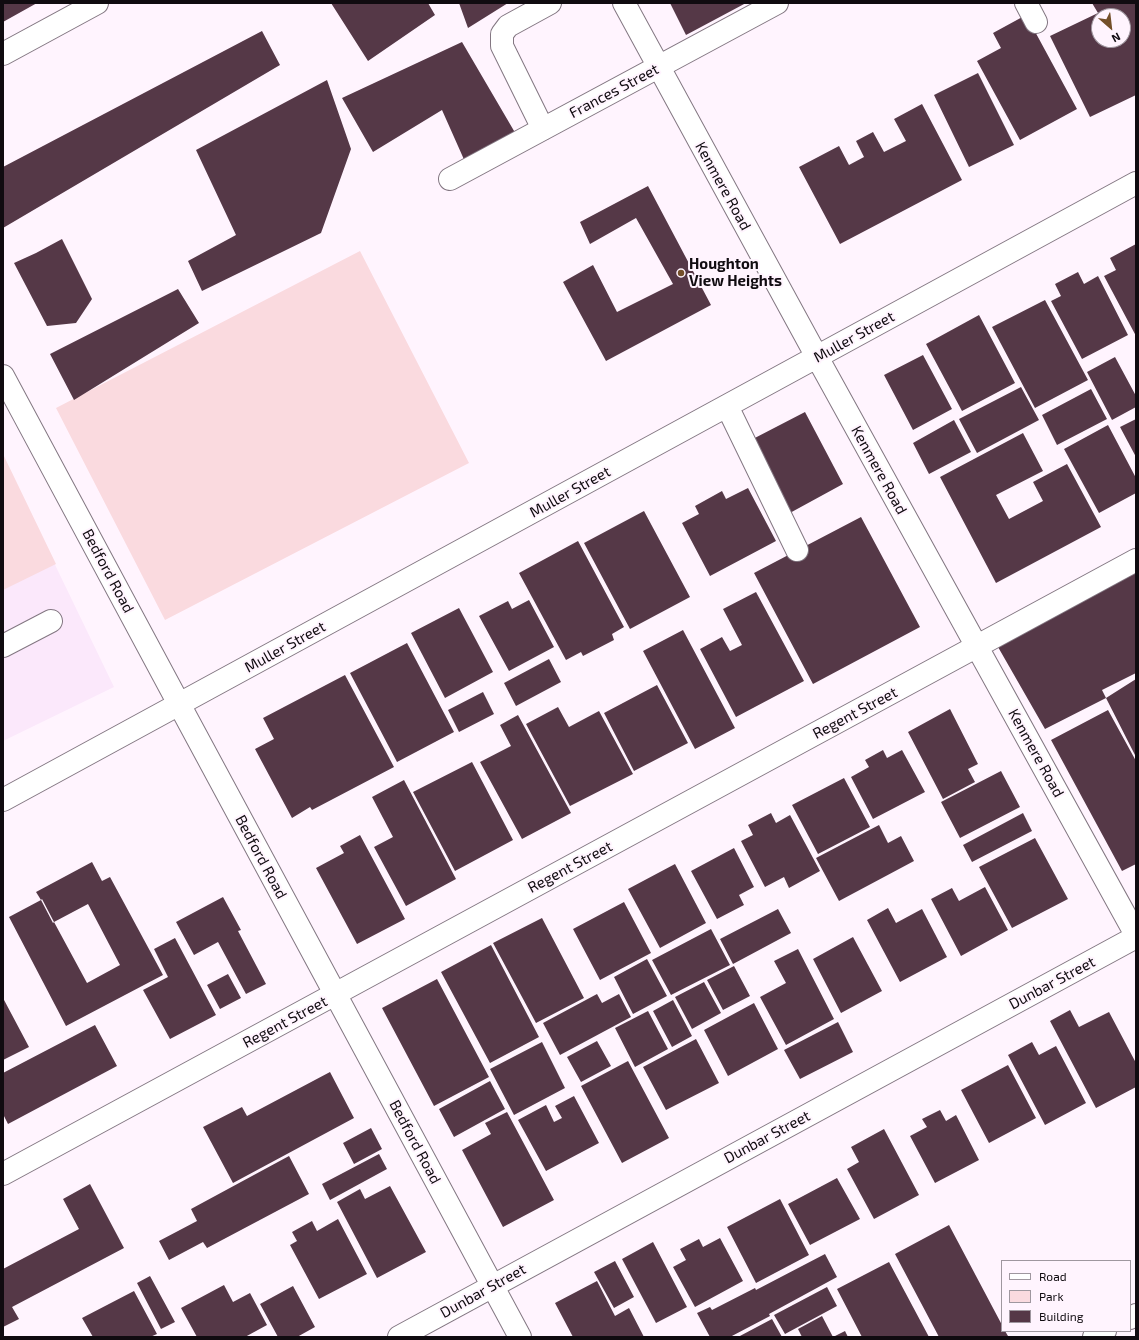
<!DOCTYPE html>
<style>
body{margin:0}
#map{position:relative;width:1139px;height:1340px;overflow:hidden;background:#fff4fe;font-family:"Exo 2",sans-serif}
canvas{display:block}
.frame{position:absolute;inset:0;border:4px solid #100b10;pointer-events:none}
.legend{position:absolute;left:1001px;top:1260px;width:130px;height:72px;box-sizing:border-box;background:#fff4fe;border:1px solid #9f979f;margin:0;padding:5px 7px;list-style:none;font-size:12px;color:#100b10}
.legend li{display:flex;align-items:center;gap:8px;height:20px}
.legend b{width:20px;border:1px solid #9f979f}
.north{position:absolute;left:1091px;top:8px;width:40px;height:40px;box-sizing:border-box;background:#fff4fe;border:1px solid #9f979f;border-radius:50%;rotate:152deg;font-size:11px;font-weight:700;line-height:16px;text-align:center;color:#100b10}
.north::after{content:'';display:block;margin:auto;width:14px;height:18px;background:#734f29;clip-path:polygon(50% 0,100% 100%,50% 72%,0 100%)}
</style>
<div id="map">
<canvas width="1139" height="1340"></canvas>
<div class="frame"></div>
<ul class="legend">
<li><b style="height:5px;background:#fff"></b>Road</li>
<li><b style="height:11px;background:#fadadf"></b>Park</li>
<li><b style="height:11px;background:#553847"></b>Building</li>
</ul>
<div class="north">N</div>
</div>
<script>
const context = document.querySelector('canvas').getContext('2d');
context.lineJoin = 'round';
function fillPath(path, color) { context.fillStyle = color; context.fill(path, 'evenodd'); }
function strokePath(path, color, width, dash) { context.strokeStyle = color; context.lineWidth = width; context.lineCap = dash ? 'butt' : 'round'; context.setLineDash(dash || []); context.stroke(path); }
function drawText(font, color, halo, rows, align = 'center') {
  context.font = font + ' "Exo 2",sans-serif'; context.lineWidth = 4; context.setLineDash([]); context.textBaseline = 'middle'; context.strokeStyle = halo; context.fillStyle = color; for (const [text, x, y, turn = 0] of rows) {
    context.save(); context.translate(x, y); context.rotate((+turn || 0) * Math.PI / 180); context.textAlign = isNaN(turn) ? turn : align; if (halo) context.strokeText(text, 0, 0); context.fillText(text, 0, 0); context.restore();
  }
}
const built = new Path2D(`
 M3,457L114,687L3,741Z`);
const green = new Path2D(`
 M360,251L469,463L165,620L56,408Z
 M3,454L56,564L3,590Z`);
const building = new Path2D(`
 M3,3H37L3,22Z
 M331,3H428L435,15L368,61Z
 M459,3H508L468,28Z
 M670,3H746L686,35Z
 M1092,3H1136V95L1090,117L1050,36L1098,13ZM1099,16H1123V40H1099Z
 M1026,15L1077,109L1020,140L977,61L1001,48L993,33Z
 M262,31L280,65L3,228V167Z
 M462,42L517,136L466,164L442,110L373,152L342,98Z
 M978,73L1014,145L969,167L934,95Z
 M327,80L351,149L321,233L202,291L188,261L236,235L196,150Z
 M922,104L962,180L840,244L799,167L839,146L849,165L864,157L856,141L873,132L884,152L906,141L894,119Z
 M648,186L711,305L606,361L563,282L593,265L617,312L673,284L636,218L590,244L580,222Z
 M62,239L92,299L76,323L47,326L14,263L36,253Z
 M1136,244V336L1104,276L1116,270L1110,258Z
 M1078,272L1084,284L1098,276L1128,335L1082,359L1051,301L1061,296L1055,284Z
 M178,289L199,323L74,400L50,354Z
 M1045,300L1088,380L1035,408L992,327Z
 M979,315L1015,383L962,411L926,344Z
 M923,355L952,409L913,430L884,375Z
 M1115,357L1136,396V407L1112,420L1087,372Z
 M1021,387L1039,420L977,453L959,419Z
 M1091,389L1107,419L1057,445L1042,415Z
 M805,412L843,484L788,514L749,441Z
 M1136,419V457L1120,427Z
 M954,420L971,452L929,474L913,443Z
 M1108,425L1136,478V493L1099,513L1064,449Z
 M1023,433L1043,471L996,495L1009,519L1043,501L1033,482L1067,464L1101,527L996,583L940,477Z
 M748,488L776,541L710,576L682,523L699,514L695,506L722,491L726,499Z
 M644,511L690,597L630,629L584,543Z
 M861,517L920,627L813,684L754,573Z
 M578,541L624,627L612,634L614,640L583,656L581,652L566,660L519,573Z
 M1136,566V673L1102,690L1106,698L1045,729L994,640Z
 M756,592L804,681L736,717L700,649L722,637L730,651L742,645L723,609Z
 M529,600L554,647L509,671L479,616L508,601L512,609Z
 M459,608L493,672L445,698L411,633Z
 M683,630L735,728L695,749L643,651Z
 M407,643L454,732L397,762L350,673Z
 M549,659L561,682L516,706L504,683Z
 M345,675L394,767L312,810L310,807L292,818L255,749L274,739L263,718Z
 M1136,679V757L1106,698Z
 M657,685L688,743L634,771L604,713Z
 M483,692L494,714L459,732L448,710Z
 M558,707L569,727L599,711L633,774L570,806L526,724Z
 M950,709L978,764L968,769L975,782L943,799L908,732Z
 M1108,710L1136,761V864L1122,871L1051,740Z
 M518,715L571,813L522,839L480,762L511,746L500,725Z
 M883,750L887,758L902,750L925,792L873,819L851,777L869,767L865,760Z
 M472,762L513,840L455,871L413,792Z
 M1001,771L1020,807L960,838L941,802Z
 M844,778L870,827L818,854L792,805Z
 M404,780L456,879L406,906L374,847L393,837L372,797Z
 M771,813L776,823L790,815L820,871L789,888L784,877L765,887L741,841L753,835L748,825Z
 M1023,813L1032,831L972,862L963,845Z
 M879,825L888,843L901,836L914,861L839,901L816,858Z
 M360,835L405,919L357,944L316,868L344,853L340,846Z
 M1035,838L1068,899L1012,928L979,867Z
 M734,848L754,887L739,895L744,905L717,919L691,871Z
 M92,862L102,881L110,877L163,975L66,1026L9,917L41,900L53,923L54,922L87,983L120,965L88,904L54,922L42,899L41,900L36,892Z
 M675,864L706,923L660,948L628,889Z
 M985,887L1008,930L961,956L931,899L952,888L959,901Z
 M223,897L241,930L238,931L266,984L246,994L218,942L194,955L176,922Z
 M624,902L651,953L600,980L573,929Z
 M888,908L896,923L922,909L947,957L900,982L867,920Z
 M778,909L791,933L733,964L720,939Z
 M542,918L584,998L536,1023L493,943Z
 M711,929L730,965L671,995L652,960Z
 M853,937L882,991L841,1013L813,959Z
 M175,938L216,1015L170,1039L143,990L168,977L154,949Z
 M491,945L539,1037L490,1063L441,972Z
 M798,949L834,1019L786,1045L760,997L786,983L774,961Z
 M647,959L667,996L633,1014L614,977Z
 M734,966L750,996L723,1010L707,980Z
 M228,974L241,998L220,1009L207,985Z
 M437,979L489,1077L434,1106L382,1008Z
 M704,982L721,1013L692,1029L675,997Z
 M597,994L602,1003L619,994L631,1017L560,1055L543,1023Z
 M3,998L29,1047L3,1060Z
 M673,1000L692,1036L672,1047L653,1011Z
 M754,1003L778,1049L728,1076L704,1030Z
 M1070,1010L1079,1027L1109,1012L1136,1063V1087L1096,1108L1050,1021Z
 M648,1011L668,1049L635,1067L615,1028Z
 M838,1022L853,1052L800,1079L784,1050Z
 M95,1025L117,1066L8,1124L3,1114V1073Z
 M696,1039L719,1083L666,1110L643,1067Z
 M597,1041L611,1066L581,1082L567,1057Z
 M542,1042L565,1088L514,1115L490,1069Z
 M1032,1042L1039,1055L1056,1046L1086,1103L1045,1125L1008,1055Z
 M628,1061L669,1138L622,1163L581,1086Z
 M1008,1065L1036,1118L989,1143L961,1090Z
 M330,1072L354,1118L233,1183L203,1127L242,1107L247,1116Z
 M490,1081L505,1109L454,1137L439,1109Z
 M574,1096L599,1143L546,1171L518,1120L546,1105L554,1122L562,1118L555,1106Z
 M940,1110L946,1121L956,1115L979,1160L935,1183L910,1136L927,1127L922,1119Z
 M507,1112L554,1200L503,1227L462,1150L491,1134L485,1123Z
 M371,1128L382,1149L354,1164L343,1143Z
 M884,1129L919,1195L874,1219L847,1169L859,1162L851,1147Z
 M379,1154L387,1169L330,1200L322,1184Z
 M289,1156L309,1194L207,1248L203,1242L169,1260L159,1241L197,1221L191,1209Z
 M837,1178L860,1219L810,1245L788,1204Z
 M90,1184L124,1248L12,1307L19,1319L3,1327V1269L79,1229L63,1199Z
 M390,1186L426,1252L377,1278L337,1202L360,1189L365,1199Z
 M780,1199L809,1255L756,1283L727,1227Z
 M338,1219L367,1274L319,1299L290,1245L297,1241L292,1232L312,1221L317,1231Z
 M949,1225L1002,1325V1331H1005L1008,1336L1007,1337H939L895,1254Z
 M720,1238L743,1281L695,1307L673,1267L686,1260L680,1249L699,1239L703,1247Z
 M653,1242L687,1307L656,1323L622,1259Z
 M825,1254L837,1277L769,1314L770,1316L730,1337H710L697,1313L710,1307L712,1310L755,1288L756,1290Z
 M615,1261L634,1297L614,1308L594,1272Z
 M889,1262L929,1337H862L837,1289Z
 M150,1276L175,1322L161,1329L137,1283Z
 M597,1281L615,1316L629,1308L644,1337H573L555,1303Z
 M224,1285L233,1302L250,1293L267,1325L245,1337H197L181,1308Z
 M293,1286L315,1327L297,1337H278L260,1304Z
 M827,1287L837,1306L785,1334L774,1315Z
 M134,1291L157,1334L150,1337H93L82,1318Z
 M822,1316L833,1337L845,1331L848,1337H802L798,1329Z
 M772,1319L782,1337H738Z`);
const minor = new Path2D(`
 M624,3L817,357L1136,935
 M1026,3L1036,22
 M3,54L97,3
 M543,129L502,46V34L508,26L550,3
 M450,179L777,3
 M3,376L179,704L520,1337
 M727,406L797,550
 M3,646L51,621
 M3,800L1136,183
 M3,1174L1136,560
 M1130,1318L1136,1315
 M399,1337L1136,937
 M1094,1337L1105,1331`);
const markers = [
 [681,273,4,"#734f29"]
];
const streetNames = [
 ["Frances Street",614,91,-28],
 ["Kenmere Road",723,186,61],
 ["Muller Street",854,337,-29],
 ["Kenmere Road",879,470,61],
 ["Muller Street",570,492,-29],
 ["Bedford Road",108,571,62],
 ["Muller Street",285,647,-29],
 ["Regent Street",855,713,-28],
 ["Kenmere Road",1036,753,61],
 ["Bedford Road",261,857,62],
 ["Regent Street",570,867,-28],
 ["Dunbar Street",1052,983,-28],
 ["Regent Street",285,1022,-28],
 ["Dunbar Street",767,1137,-28],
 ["Bedford Road",415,1142,62],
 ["Dunbar Street",483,1291,-29]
];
const poiNames = [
 ["Houghton",689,264],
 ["View Heights",689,281]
];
fillPath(built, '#fbe8fb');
fillPath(green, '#fadadf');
fillPath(building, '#553847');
strokePath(minor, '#837782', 24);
strokePath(minor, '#fff', 22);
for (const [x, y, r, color] of markers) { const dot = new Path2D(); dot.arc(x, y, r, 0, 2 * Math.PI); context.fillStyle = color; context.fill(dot); strokePath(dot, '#fff4fe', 1.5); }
drawText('15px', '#100b10', '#fff4fe', streetNames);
drawText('bold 15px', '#100b10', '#fff4fe', poiNames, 'left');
</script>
